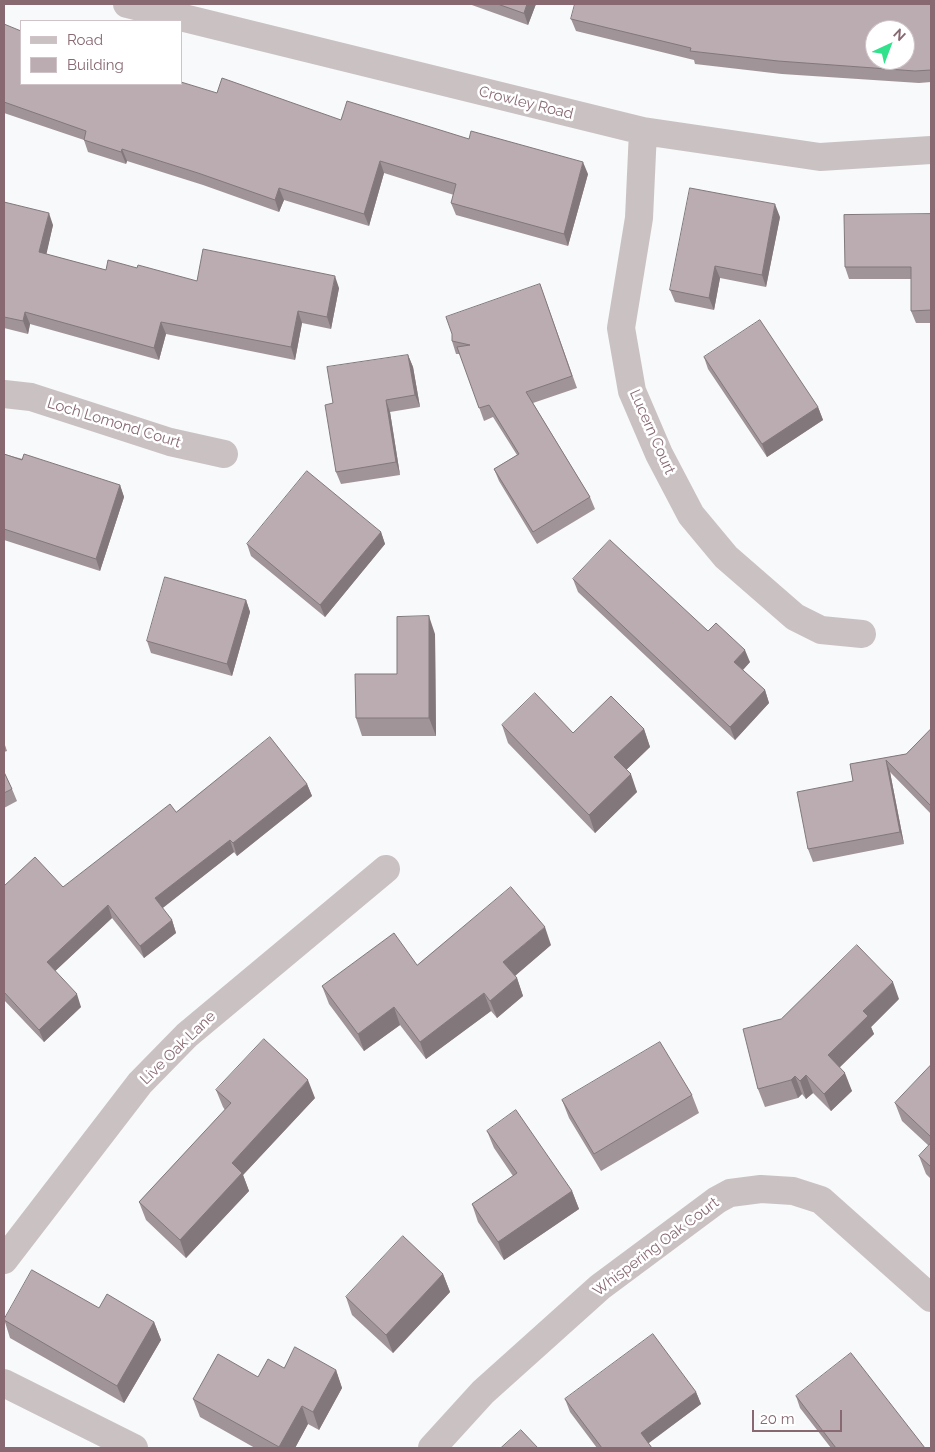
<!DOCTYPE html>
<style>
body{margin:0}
#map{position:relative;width:935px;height:1452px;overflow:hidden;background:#f8f9fa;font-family:Raleway,sans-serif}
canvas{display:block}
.frame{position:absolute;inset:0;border:5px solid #886972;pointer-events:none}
.legend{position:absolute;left:20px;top:20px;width:162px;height:65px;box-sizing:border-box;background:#fff;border:1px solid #cfc3c7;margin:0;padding:6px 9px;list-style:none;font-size:15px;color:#886972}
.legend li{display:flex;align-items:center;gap:10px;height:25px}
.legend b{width:25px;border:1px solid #cfc3c7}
.north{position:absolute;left:865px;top:20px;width:50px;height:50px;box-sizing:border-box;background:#fff;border:1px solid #cfc3c7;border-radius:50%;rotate:43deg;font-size:14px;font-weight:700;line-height:20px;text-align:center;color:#886972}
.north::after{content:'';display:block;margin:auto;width:18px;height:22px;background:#31e18b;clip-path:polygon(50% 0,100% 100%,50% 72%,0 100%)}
.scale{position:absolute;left:752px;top:1410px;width:90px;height:22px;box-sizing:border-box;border:2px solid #886972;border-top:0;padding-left:6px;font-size:15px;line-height:18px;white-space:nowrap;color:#886972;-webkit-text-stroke:4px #fff;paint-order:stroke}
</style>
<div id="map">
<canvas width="935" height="1452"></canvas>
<div class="frame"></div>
<ul class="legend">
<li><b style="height:6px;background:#cac1c3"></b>Road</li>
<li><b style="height:14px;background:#baacb1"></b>Building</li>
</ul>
<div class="north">N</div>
<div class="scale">20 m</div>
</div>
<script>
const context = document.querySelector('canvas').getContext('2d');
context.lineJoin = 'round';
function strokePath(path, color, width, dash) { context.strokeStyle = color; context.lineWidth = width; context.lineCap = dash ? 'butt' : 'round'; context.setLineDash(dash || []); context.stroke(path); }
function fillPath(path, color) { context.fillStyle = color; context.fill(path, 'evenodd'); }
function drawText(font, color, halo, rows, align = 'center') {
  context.font = font + ' Raleway,sans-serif'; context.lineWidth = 5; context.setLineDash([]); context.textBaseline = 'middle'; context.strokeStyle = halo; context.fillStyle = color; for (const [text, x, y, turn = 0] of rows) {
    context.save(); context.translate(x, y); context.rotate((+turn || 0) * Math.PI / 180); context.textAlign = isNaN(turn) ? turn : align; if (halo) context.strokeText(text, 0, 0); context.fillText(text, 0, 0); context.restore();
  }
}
const minor = new Path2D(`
 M127,4L643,131L820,157L931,150
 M643,131L639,218L621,328L632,391L659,454L691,515L726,557L795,617L821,630L862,634
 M4,394L31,397L170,442L224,454
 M4,1260L140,1083L187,1035L386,869
 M4,1383L134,1448
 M432,1448L483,1392L600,1287L717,1200L730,1193L761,1189L793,1191L821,1200L931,1298`);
const wall = new Path2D(`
 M469,4H536L528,25Z
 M931,4V82L919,83L782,74L695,64L694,60L576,31L571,19Z
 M4,24L21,84L217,93L588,174L568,246L456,215L451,203L454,195L384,173L369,226L284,200L279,212L203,185L127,161L126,164L88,152L84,140L4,113Z
 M4,202L53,225L46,254L106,270L137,268L197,281L339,288L331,329L302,323L295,360L166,334L159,360L30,324L28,334L4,328Z
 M931,214V323H916L911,311V279H849L845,267Z
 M780,217L766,287L720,278L714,310L675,302L670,290Z
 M540,284L577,388L533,403L590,497L595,509L537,544L499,481L494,469L517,455L493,417L484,421L460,354H456L452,341Z
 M408,355L413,367L420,407L390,412L400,475L341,484L336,472L333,403Z
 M704,357L818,407L823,420L767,457L708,369Z
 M4,454L120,485L124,497L100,571L4,540Z
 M381,532L385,544L325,617L251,556L247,544Z
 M573,579L708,631L750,662L743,670L765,690L769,703L735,740L578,592Z
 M246,600L250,612L232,676L151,653L147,641Z
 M435,634L436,736H362L356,718Z
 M502,725L573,733L644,729L650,747L626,770L637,792L595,833L508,743Z
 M931,729V814L890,772L904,844L813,862L808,849L853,781L850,764L906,754Z
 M4,742L7,751L4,752Z
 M4,772L12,789L17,801L4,808Z
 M307,784L312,796L237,856L234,852L162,908L172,920L176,933L144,958L112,918L55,971L81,1007L44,1042L4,1000V886L63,887L176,812Z
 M551,945L515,976L517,978L523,996L497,1018L491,1011L426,1059L400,1025L364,1051L329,1004L322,986L417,965Z
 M899,999L871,1027L874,1034L839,1067L852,1091L831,1111L813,1093L806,1099L802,1094L798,1098L765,1107L758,1089Z
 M931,1065V1179L926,1174L919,1156L929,1146L902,1121L895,1103Z
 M216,1090L315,1098L243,1175L249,1191L186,1258L146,1220L139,1202L225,1110L223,1107Z
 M692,1095L699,1113L601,1171L569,1118L562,1100Z
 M487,1131L572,1191L579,1209L504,1260L478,1222L472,1204L513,1176L494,1148Z
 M443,1274L450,1292L393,1353L352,1315L346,1297Z
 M4,1319L154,1322L161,1340L124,1403L10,1338Z
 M284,1368L336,1370L342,1388L319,1430L308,1424L295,1448H255L200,1417L193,1399Z
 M696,1392L701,1404L648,1443L652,1448H597L570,1412L565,1399Z
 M796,1396L925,1448H831L800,1408Z`);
const shadedWall = new Path2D(`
 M527,4H536L528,25L524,13Z
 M122,149L127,161L126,164L121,152Z
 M380,161L384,173L369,226L364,214Z
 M583,162L588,174L568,246L564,234Z
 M279,188L284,200L279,212L275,200Z
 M775,204L780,217L766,287L762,275Z
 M49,213L53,225L44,265L39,252Z
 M715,266L720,278L714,310L709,298Z
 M335,276L339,288L331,329L327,317Z
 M298,311L302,323L295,360L291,347Z
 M25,312L30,324L28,334L23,321Z
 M161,322L166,334L159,360L154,348Z
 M408,355L413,367L420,407L415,395Z
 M386,400L390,412L400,475L396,462Z
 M818,407L823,420L767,457L762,444Z
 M120,485L124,497L100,571L96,559Z
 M381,532L385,544L325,617L320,605Z
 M246,600L250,612L232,676L227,664Z
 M429,616L435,634L436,736L429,718Z
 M745,650L750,662L739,674L734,662Z
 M765,690L769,703L735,740L730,727Z
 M644,729L650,747L621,775L614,757Z
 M886,760L890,772L904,844L900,832Z
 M631,774L637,792L595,833L589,815Z
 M307,784L312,796L237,856L233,843Z
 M230,840L234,852L159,911L155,898Z
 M108,905L112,918L51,975L47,962Z
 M172,920L176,933L144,958L140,946Z
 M545,927L551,945L510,980L503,962Z
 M517,978L523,996L497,1018L490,1001Z
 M893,982L899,999L871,1027L874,1034L834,1073L828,1055L863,1011Z
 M484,993L491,1011L426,1059L420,1042Z
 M77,994L81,1007L44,1042L39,1030Z
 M394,1007L400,1025L364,1051L358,1034Z
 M845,1073L852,1091L831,1111L824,1094Z
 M806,1075L813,1093L806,1099L800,1081Z
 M795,1076L802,1094L798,1098L791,1080Z
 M308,1080L315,1098L243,1175L249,1191L186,1258L180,1240L232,1163Z
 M572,1191L579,1209L504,1260L498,1242Z
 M443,1274L450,1292L393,1353L386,1335Z
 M154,1322L161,1340L124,1403L117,1386Z
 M336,1370L342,1388L319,1430L313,1412Z
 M696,1392L701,1404L645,1446L641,1433Z
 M302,1406L308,1424L295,1448H279V1447Z`);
const building = new Path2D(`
 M498,4H527L524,13Z
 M575,4H931V70L915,71L778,61L690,51L691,48L571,19ZM875,30H905V60H875Z
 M4,24L21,31V84H181V82L217,93L222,78L341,120L347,101L469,139L471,131L583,162L564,234L451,203L456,184L380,161L364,214L279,188L275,200L198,173L122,149L121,152L84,140L86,131L4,102Z
 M690,188L775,204L762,275L715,266L709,298L670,290Z
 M4,202L49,213L39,252L106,270L108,260L137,268L138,265L197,281L203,249L335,276L327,317L298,311L291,347L161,322L154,348L25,312L23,321L4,317Z
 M931,214V310L911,311V267H845L844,215Z
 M540,284L572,376L526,392L590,497L533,532L494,469L519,454L489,405L479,408L457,347L470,345L452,341V334L446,317Z
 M760,320L818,407L762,444L704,357Z
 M408,355L415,395L386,400L396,462L336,472L325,405L333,403L327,367Z
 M4,454L22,460L24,454L120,485L96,559L4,529Z
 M307,471L381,532L320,605L247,544Z
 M610,540L708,631L716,623L745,650L734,662L765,690L730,727L573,579Z
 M165,577L246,600L227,664L147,641Z
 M429,616V718H356L355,674H397V617Z
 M535,693L573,733L611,696L644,729L614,757L631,774L589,815L502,725Z
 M931,729V806L886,760L900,832L808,849L797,792L853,781L850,764L906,754Z
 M270,737L307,784L233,843L230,840L155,898L172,920L140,946L108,905L47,962L77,994L39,1030L4,992V886L35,857L63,887L170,804L176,812Z
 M4,772L12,789L4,793Z
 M511,887L545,927L503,962L517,978L490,1001L484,993L420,1042L394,1007L358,1034L322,986L394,933L417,965Z
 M857,945L893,982L863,1011L868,1016L828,1055L845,1073L824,1094L806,1075L800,1081L795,1076L791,1080L758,1089L743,1029L781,1019Z
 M264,1039L308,1080L232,1163L242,1173L180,1240L139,1202L231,1103L216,1090Z
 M660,1042L692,1095L594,1154L562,1100Z
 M931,1065V1137L895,1103Z
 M516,1110L572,1191L498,1242L472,1204L517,1173L487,1131Z
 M931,1143V1167L919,1156Z
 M403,1236L443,1274L386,1335L346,1297Z
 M32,1270L99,1308L107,1294L154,1322L117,1386L4,1320Z
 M653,1334L696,1392L641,1433L652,1448H602L565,1399Z
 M295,1347L336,1370L313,1412L302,1406L279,1447L193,1399L218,1354L258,1377L268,1359L284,1368Z
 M851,1353L925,1448H836L796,1396Z
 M521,1430L538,1448H501Z`);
const streetNames = [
 ["Crowley Road",526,103,14],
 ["Loch Lomond Court",114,423,17],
 ["Lucern Court",652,432,66],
 ["Live Oak Lane",178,1048,-44],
 ["Whispering Oak Court",656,1247,-37]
];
strokePath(minor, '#cac1c3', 28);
fillPath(wall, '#a09498');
fillPath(shadedWall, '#82787c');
fillPath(building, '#baacb1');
strokePath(building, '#82787c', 1);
drawText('15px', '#886972', '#fff', streetNames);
</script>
